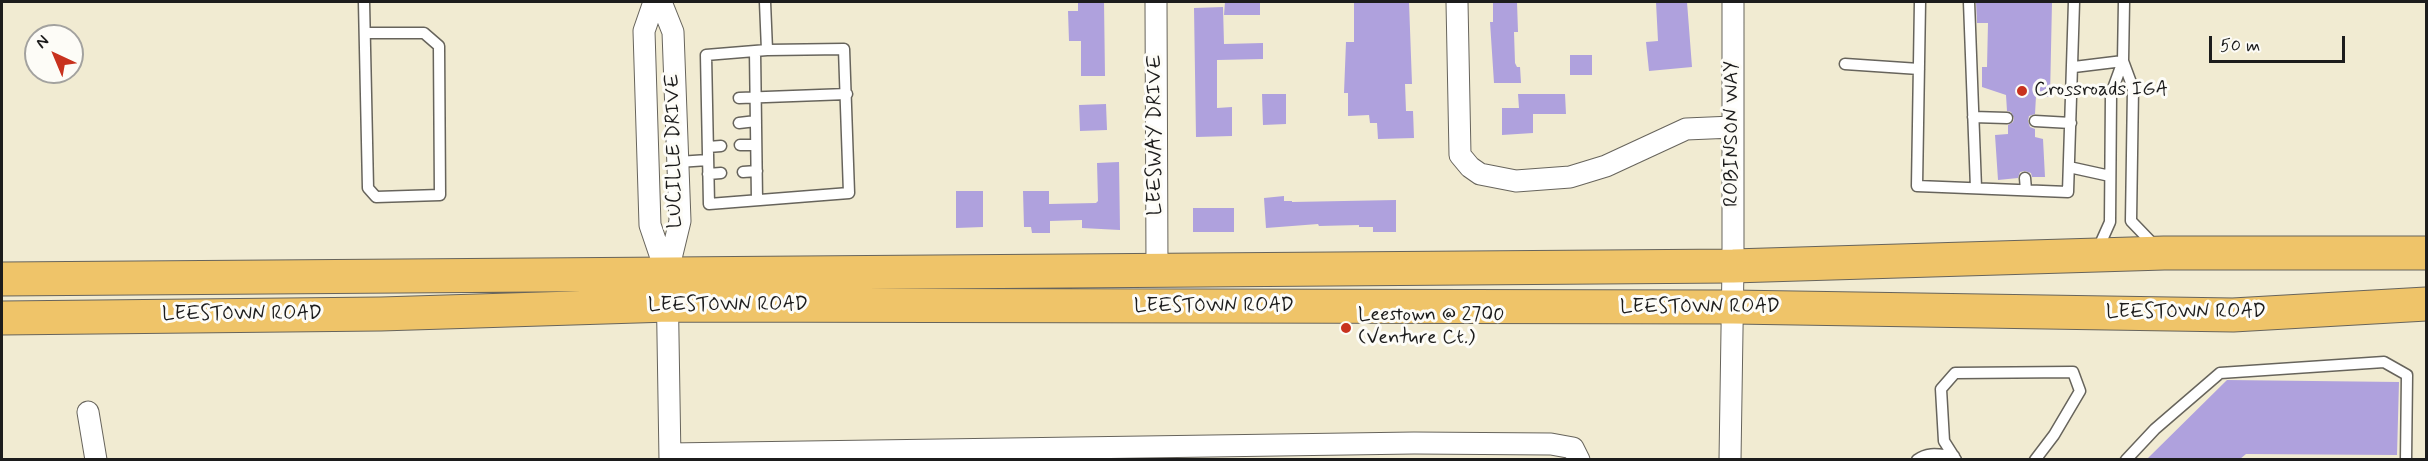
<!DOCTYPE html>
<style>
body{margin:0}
#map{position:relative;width:2428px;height:461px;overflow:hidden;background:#f1ebd2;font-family:Mynerve,sans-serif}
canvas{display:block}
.frame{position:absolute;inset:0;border:3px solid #1c1c1c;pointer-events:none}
.north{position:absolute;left:24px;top:24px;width:60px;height:60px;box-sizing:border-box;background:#fdfcf7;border:2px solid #a3a29f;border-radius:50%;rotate:316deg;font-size:16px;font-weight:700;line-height:24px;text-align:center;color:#1c1c1c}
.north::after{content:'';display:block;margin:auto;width:21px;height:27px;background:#c8321e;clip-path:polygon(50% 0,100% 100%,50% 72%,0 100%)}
.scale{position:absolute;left:2209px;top:36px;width:136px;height:27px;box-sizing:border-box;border:3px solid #1c1c1c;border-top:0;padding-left:8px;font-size:18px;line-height:21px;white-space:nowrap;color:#1c1c1c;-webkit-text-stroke:4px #fdfcf7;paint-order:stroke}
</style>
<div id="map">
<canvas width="2428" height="461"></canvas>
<div class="frame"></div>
<div class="north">N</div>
<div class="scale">50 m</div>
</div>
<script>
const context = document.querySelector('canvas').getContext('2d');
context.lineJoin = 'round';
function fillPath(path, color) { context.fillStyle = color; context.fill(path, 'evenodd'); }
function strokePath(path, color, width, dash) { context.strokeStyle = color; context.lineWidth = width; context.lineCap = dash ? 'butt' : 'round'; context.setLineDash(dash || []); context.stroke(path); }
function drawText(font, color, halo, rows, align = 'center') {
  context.font = font + ' Mynerve,sans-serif'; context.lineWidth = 6; context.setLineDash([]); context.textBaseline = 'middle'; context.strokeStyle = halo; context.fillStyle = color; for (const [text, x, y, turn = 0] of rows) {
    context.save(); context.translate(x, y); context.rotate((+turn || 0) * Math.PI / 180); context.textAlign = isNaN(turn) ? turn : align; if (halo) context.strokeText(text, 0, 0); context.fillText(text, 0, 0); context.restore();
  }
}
const building = new Path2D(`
 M1078,2H1104L1105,76H1081V41H1069L1068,11H1078Z
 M1225,2H1260V15H1224Z
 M1354,2H1409L1412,84H1405L1406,111H1413L1414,138L1378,139L1377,123H1370L1369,115L1348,116V93H1344L1346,42H1354Z
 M1493,2H1517L1518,32H1514L1515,63L1517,67H1520L1521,83H1494L1490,22H1493Z
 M1656,2H1687L1692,67L1649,71L1646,42L1658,41Z
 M1976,2H2052L2050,97L2036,96L2035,114L2029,116L2028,121L2030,127L2035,129V137L2043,139L2045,177H2032L2031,173L2025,171L2020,172L2018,178L1998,180L1995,135L2008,134V125L2013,122L2014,118L2011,112L2007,111L2006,95L1982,87V67H1987L1988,23H1977Z
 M1223,7L1224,44L1263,43V59L1217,60V108L1232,107V136L1196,137L1194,8Z
 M1570,55H1592V75H1570Z
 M1262,94H1286V124L1263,125Z
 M1518,94H1565L1566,114H1533V133L1502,135V108H1519Z
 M1106,104L1107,130L1080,131L1079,105Z
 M1119,162L1120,230L1082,228V220L1050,221V233H1032L1031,227H1024L1023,191H1049V204L1096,203L1098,201L1097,163Z
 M956,191H983V227L956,228Z
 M1284,196V201H1292V202L1396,200V232H1373V227H1359V225L1319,226L1318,224L1266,228L1264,198Z
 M1193,208H1234V232H1193Z
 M2227,380L2399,382L2397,455L2246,454L2240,459H2147Z`);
const service = new Path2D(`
 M364,2L368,188L376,197L440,195L439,46L424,33H366
 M765,2L767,50
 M1920,2L1917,186L2068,192L2074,2
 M1969,2L1976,188
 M844,49L849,193L709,204L706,55L767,50Z
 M755,51L757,200
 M2123,61L2133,88L2131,221L2156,247
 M1845,64L1919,69
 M2074,67L2123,61
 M739,98L847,94
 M1973,117L2007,118
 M2035,121L2071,123
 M739,123L756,121
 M740,145H756
 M708,147L721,146
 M678,162L708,160
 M2069,167L2110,176
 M743,172L757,171
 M708,174L721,173
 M2025,178L2026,190
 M2097,251L2110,222L2111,94L2123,61L2124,2
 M1917,460C1929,451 1940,455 1954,456
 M1956,460L1944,441L1941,389L1955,373L2073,372L2080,391L2054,435L2035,460
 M2126,460L2155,429L2220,373L2384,362L2407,375L2406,460`);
const minor = new Path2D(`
 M654,2L644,31L650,225L667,275
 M661,2L673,32L680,221L667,275L670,460
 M1156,2L1157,269
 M1457,2L1460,155L1470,167L1480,174L1516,181L1570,177L1606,166L1686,129L1733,127
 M88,412L96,460
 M670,454L1414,443L1551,444L1573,448L1579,460
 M1730,460L1733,266V2`);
const primary = new Path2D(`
 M2,279L1733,266L2164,253H2426
 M2,318L381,314L669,305L1733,307L2233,315L2426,304`);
const markers = [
 [2022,91,6,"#c8321e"],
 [1346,328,6,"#c8321e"]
];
const poiNames = [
 ["Crossroads IGA",2034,91],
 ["Leestown @ 2700",1358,316],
 ["(Venture Ct.)",1358,339]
];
const streetNames = [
 ["ROBINSON WAY",1733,134,-90],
 ["LEESWAY DRIVE",1156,135,-90],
 ["LUCILLE DRIVE",675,151,-91],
 ["LEESTOWN ROAD",728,306],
 ["LEESTOWN ROAD",1214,307],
 ["LEESTOWN ROAD",1700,308],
 ["LEESTOWN ROAD",2186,313],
 ["LEESTOWN ROAD",242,315]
];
fillPath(building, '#afa1dd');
strokePath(service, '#67645c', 13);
strokePath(minor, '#67645c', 23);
strokePath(primary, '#67645c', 35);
strokePath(service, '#fff', 10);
strokePath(minor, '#fff', 21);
strokePath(primary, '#efc469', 33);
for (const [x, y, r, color] of markers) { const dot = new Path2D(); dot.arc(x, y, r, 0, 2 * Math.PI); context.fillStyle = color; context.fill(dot); strokePath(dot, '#fdfcf7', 2); }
drawText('20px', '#1c1c1c', '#fdfcf7', poiNames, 'left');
drawText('20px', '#1c1c1c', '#fdfcf7', streetNames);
</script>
